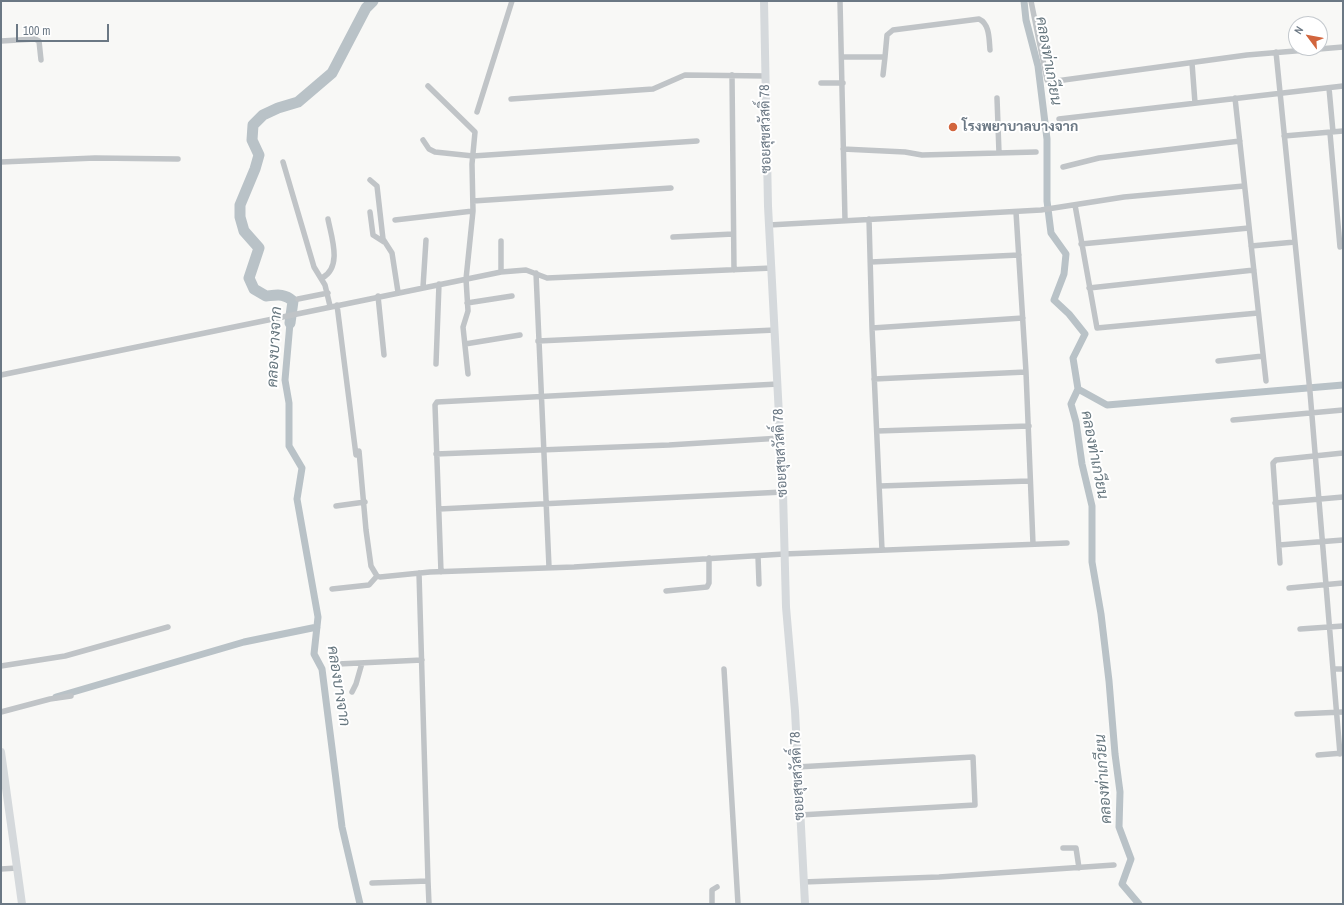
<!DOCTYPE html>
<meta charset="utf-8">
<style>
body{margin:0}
#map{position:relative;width:1344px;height:905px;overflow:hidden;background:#f8f8f6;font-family:"Archivo Narrow",sans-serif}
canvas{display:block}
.frame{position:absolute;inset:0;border:2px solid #6b7884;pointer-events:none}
.north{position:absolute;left:1288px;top:16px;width:40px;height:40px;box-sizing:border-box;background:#fff;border:1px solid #c4c9ce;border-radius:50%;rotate:302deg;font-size:11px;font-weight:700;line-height:16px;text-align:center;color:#6b7884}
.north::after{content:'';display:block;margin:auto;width:14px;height:18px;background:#d2653d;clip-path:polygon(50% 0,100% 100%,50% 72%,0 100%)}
.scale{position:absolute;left:16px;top:24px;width:93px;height:18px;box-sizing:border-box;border:2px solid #6b7884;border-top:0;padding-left:5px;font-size:12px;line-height:14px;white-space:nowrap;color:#6b7884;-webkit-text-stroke:3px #fff;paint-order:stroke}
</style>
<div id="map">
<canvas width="1344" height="905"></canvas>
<div class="frame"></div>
<div class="north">N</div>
<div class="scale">100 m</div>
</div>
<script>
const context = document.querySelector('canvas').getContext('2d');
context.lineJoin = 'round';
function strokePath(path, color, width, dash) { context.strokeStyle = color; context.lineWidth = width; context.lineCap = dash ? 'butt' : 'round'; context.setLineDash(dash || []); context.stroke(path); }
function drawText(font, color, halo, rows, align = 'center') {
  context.font = font + ' "Archivo Narrow",Sarabun,sans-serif'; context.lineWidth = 4; context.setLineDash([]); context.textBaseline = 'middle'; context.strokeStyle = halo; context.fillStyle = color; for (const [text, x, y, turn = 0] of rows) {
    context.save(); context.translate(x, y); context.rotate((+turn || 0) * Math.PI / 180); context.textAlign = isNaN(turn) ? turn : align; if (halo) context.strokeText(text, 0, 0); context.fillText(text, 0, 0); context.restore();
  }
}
const canal = new Path2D(`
 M1024,1L1026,20L1038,66L1047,139V201L1051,233L1066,254L1064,274L1054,300L1069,314L1085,334L1073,358L1078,389L1071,404L1076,422L1082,464L1092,506V562L1101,614L1109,681L1115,754L1120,792L1119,827L1131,859L1122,884L1139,904
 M290,323L285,380L289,403V446L302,468L297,499L318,617L314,654L322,669L342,827L360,904
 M1078,389L1107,405L1343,385
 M56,697L244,642L317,627`);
const river = new Path2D(`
 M290,323L293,301C284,293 277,295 266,296L254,289L249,278L259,248L244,231L240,217V205L255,169L259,155L252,140L253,125L263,115L278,108L298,102L332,73L366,8L373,1`);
const street = new Path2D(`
 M840,1L845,220
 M1031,1L1047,80L1049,82L1247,55L1343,47
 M1,41L35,39L39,41L41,60
 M1276,52L1310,392L1340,754
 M842,57H885L887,35L893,30L979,19C990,24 989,40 990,50
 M1192,63L1195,103
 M732,75L734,270
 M883,75L885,57
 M821,83H843
 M428,86L475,132L472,164L473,211L466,279L468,311L463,327L468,374
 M1329,88L1333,132
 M997,98L999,153
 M1235,98L1266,381
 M511,99L653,89L685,75L766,76
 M477,112L512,1
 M1059,119L1343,86
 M1330,133L1340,247
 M1284,136L1343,131
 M423,140L429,149L435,152L473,156L697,141
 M843,149L905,152L922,155L1036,152
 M1,162L95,158L178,159
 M283,162L314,267L325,285L330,306
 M1063,167L1099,158L1240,141
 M370,180L377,186L383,239L392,253L398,292
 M473,201L671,188
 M1075,205L1097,328L1258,313
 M370,212L373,235L384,242
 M1016,212L1026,372L1033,544
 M869,219L872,328L882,550
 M395,220L473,211
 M769,225L1041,210L1124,197L1244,186
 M673,237L733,234
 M1081,244L1249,228
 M1251,246L1295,242
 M871,262L1019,255
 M501,272V241
 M536,273L549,567
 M322,278C343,267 331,236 328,219
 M423,287L426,240
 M1089,288L1254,270
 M378,296L384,355
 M298,299L328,293
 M467,303L512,296
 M337,305L356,455
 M872,328L1023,318
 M538,341L775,330
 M465,344L520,335
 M1218,361L1263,356
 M436,364L439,284
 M1,375L501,272L526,270L547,278L772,268
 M874,379L1026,372
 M1233,420L1343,410
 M877,431L1029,426
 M359,451L366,530L371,566L377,576L380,577L430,572L574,567L784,554L1067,543
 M436,454L669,445L781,438
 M880,486L1029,481
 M1275,503L1343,497
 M336,506L365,502
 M439,509L783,492
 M1279,545L1343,540
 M758,556L759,584
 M1280,563L1273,463L1276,460L1343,453
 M441,572L435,405L437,402L778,384
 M419,573L428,881
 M1289,588L1343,583
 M332,589L369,585L377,576
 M666,591L707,587L709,583V558
 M1300,629L1343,626
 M338,664L422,660
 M1,666L65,656L168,627
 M724,669L738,904
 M1333,669H1343
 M352,692L356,684L362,663
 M1,712L50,699L71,696
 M1297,714L1343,712
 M1318,755L1343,753
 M797,767L973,757L975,805L800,815
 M1063,848H1076L1079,868
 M1,869L17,868
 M803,882L939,877L1114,865
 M372,883L428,881L429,904
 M712,904V890L717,887`);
const secondary = new Path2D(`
 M764,1L768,206L783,492L786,607L795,711L805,904
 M1,752L22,904`);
const markers = [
 [953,127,5,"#d2653d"]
];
const poiNames = [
 ["โรงพยาบาลบางจาก",962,127]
];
const streetNames = [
 ["ซอยสุขสวัสดิ์ 78",766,129,-91],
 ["ซอยสุขสวัสดิ์ 78",781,453,-93],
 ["ซอยสุขสวัสดิ์ 78",798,776,-93]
];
const waterNames = [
 ["คลองท่าเกวียน",1048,61,80],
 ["คลองบางจาก",275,347,-87],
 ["คลองท่าเกวียน",1094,455,79],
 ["คลองบางจาก",338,686,81],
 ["คลองท่าเกวียน",1104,779,-94]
];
strokePath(canal, '#b9c2c7', 7);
strokePath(river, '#b9c2c7', 11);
strokePath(street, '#c0c4c7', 5.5);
strokePath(secondary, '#d5d9dc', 8);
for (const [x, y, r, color] of markers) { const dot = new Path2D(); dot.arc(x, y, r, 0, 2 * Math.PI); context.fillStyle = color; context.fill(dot); strokePath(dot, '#fff', 1.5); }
drawText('bold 14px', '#6b7884', '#fff', poiNames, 'left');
drawText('14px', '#6b7884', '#fff', streetNames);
drawText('italic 15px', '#67777f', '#fff', waterNames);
</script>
